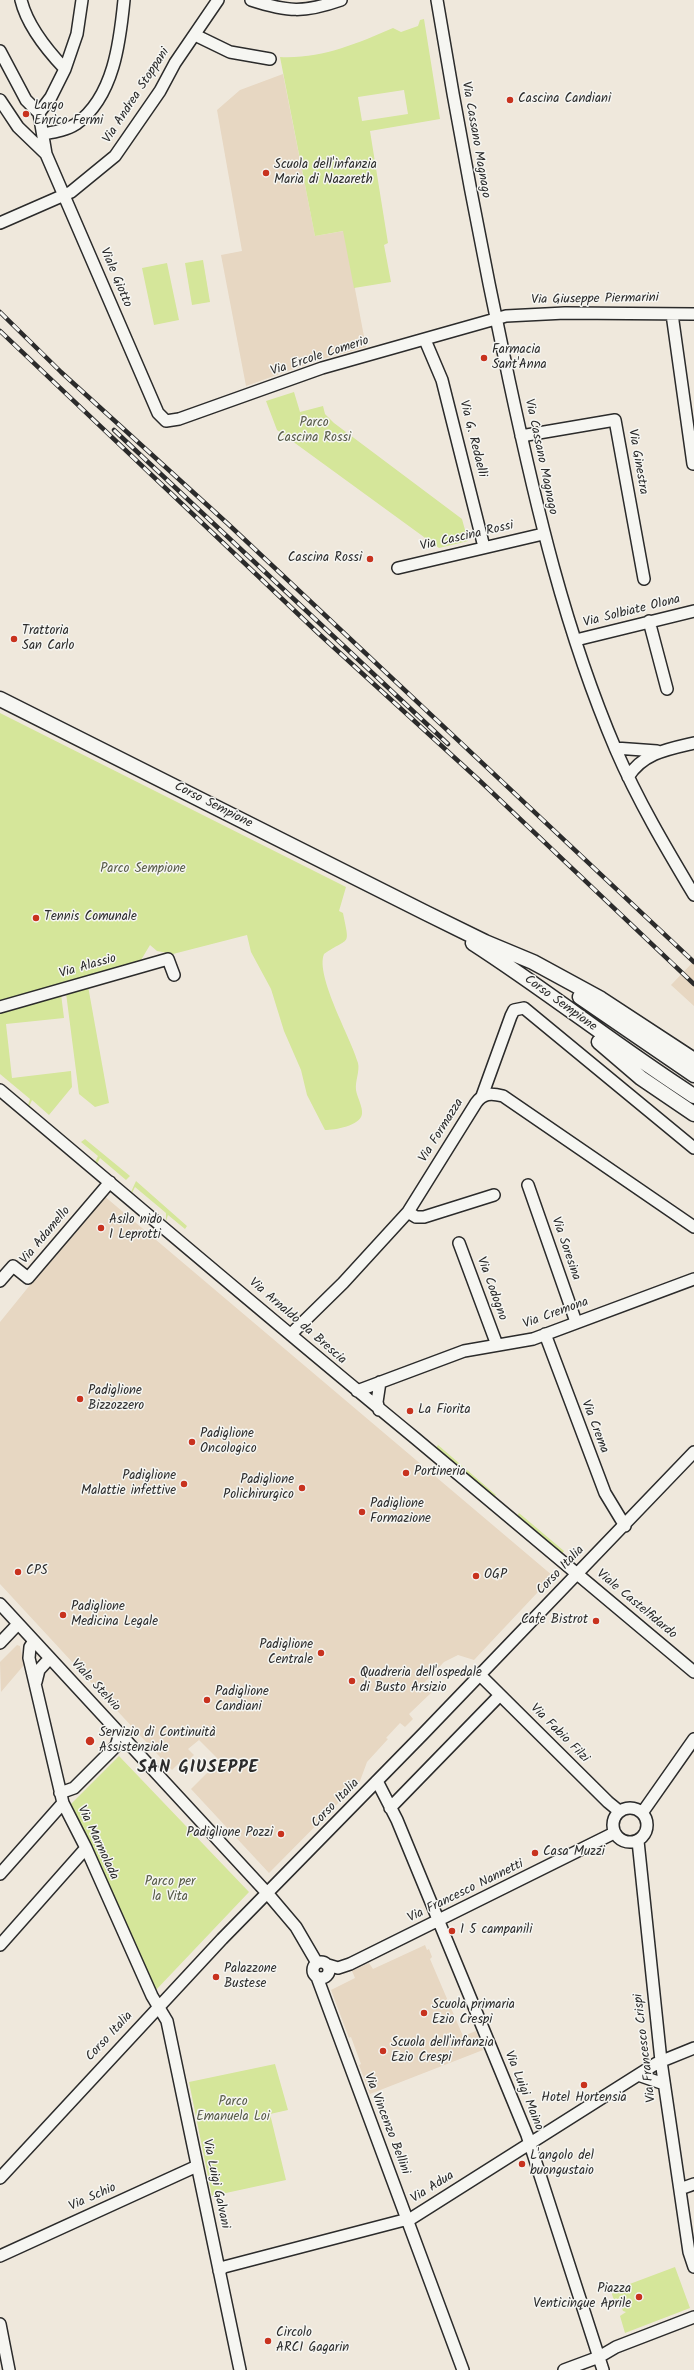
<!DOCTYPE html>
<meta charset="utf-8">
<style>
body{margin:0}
canvas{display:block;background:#efe8dc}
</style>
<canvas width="694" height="2370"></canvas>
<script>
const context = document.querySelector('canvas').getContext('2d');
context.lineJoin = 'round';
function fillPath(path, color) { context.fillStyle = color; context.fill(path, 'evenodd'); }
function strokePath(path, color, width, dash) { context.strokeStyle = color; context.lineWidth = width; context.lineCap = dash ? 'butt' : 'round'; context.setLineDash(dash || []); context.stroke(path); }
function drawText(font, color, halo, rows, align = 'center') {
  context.font = font + ' Kalam,sans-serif'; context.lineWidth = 3; context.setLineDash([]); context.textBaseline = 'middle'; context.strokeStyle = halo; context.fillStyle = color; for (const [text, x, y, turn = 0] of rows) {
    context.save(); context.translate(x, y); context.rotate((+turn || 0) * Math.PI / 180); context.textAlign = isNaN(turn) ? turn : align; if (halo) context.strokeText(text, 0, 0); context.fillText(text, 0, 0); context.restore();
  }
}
const built = new Path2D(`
 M283,74L315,236L344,231L366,347L319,360L246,386L221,255L242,251L217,110L240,90Z
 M694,961V1006L671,985Z
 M103,1195L553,1576L474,1660L458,1655L444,1662L423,1684L432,1692L409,1714L413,1719L405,1727L400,1723L386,1738L388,1739L367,1762L360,1781L269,1873L191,1789L210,1770L214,1773L223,1764L199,1740L188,1749L194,1755L181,1767L178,1764L172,1770L0,1584V1322Z
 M17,1645L20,1646L24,1665L1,1692L0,1662Z
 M425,1945L427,1950L429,1949L432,1957L430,1959L463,2036L476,2031L483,2050L370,2094L359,2065L361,2064L351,2037L349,2038L331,1990L355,1978L352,1971L369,1963L373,1969Z`);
const green = new Path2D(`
 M424,19L440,119L370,131L388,243L384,245L391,282L354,288L343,231L315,236L280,57C321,59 356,44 393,28L401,32L418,26L420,20ZM404,90L408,114L362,121L358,97Z
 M203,260L210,302L192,305L185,263Z
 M167,263L179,320L154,325L142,268Z
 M294,392L300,412L323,406L325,414L334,423L462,519L468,541L439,548L277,430L266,401Z
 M0,713L346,887L339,911L343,913C350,948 350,936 324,954C315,976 351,1038 358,1063C360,1071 355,1081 356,1090C357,1097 363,1107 362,1114C360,1126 335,1130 325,1130L307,1095L301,1070L284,1031L271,989L251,952L247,935L173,954L157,951L150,945L141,960L0,1001Z
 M88,986L109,1103L95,1107L79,1094L66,993Z
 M61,994L64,1018L6,1024L12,1078L71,1071L72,1087L49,1115L32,1100L29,1107L28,1105L30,1099L0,1074V1012Z
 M85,1139L130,1176L126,1180L100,1158L97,1164L95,1162L98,1156L81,1142Z
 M136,1181L187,1226L185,1229L168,1215L166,1221V1213L135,1187L132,1193L131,1192Z
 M438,1445L496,1495L494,1497L436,1448Z
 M519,1513L564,1551L562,1554L517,1516Z
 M119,1756L249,1892L155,1991L70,1805Z
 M275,2064L288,2110L270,2114L286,2180L212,2196L189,2082Z
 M675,2267L690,2308L625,2333L620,2316L626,2312L623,2311L621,2306L616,2307L611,2291Z`);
const minor = new Path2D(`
 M21,0C27,25 47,50 65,69L77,34L82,0
 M251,0C288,12 304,13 341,0
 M437,0C458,127 482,253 509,380C536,506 565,631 616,750C638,801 666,848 694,895
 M195,35L230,52L270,59
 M0,51L26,100L39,113L46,154L158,413L166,421L179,419L322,368L506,316L565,313L694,314
 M0,100L18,127L46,154
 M39,113L51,97L65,69
 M44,134C55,132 67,130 76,124C114,97 120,41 124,0
 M0,223L71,192L115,156L160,91L175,63L218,0
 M672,314L693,464
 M425,340L442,380L484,547
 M521,436L615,420L644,579
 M398,568L543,534
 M649,621L667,689
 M576,640L694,611
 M615,748L657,751
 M628,777C643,753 668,749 694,743
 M0,1007L168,959L174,975
 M0,1090C138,1206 275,1323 415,1438L694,1672
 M482,1096L511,1016L514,1010L524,1008L694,1148
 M528,1185L576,1322
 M408,1212L416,1217H424L494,1195
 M459,1243L497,1345
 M0,1281L13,1266L28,1278L110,1182
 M291,1334L343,1283L408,1212L476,1103C483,1093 491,1093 503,1096L694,1227
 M545,1334L605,1493L625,1526
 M357,1391L464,1351L533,1339L694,1279
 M379,1410L377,1402L380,1382
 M0,1604L268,1894L296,1927L317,1963
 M34,1641L30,1647L29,1658L63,1803L86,1848L152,1996L167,2021L240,2370
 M0,1643L18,1624
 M480,1675L608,1802L619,1811
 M36,1682L39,1670L50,1658
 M377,1781L397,1820L527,2135L603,2370
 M60,1793L74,1788L116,1746L120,1734
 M613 1825a17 17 0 1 1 34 0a17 17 0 1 1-34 0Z
 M390,1808L500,1695
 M642,1813L694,1739
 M638,1841L661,2061L689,2252L694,2267
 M0,1874L63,1803
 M0,1945L86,1848
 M313 1970a8 8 0 1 1 16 0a8 8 0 1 1-16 0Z
 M328,1965L338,1968L350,1964L614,1833
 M317,1977L463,2370
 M638,2075L664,2084
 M0,2178L222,1939L423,1734L694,1452
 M680,2189L694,2184
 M0,2256L197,2166
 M219,2271L224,2267L412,2218L657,2063L694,2048
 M0,2324L9,2370
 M564,2370L599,2357L616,2347L694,2317`);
const major = new Path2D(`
 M0,699L426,913L485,942L533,962L601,999L694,1060
 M473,943C549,992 619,1048 694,1096
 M580,997L694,1075
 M599,1042L641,1078L694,1114`);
const rail = new Path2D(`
 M0,312L61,372L227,523L694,962
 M0,331L318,633L479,780L694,984
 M114,430L448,744`);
const markers = [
 [510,100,4,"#c8321e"],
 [26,114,4,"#c8321e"],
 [266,173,4,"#c8321e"],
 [484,358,4,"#c8321e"],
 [370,559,4,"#c8321e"],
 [14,639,4,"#c8321e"],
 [36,918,4,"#c8321e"],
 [101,1228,4,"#c8321e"],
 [80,1399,4,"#c8321e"],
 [410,1411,4,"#c8321e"],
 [192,1442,4,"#c8321e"],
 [406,1473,4,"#c8321e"],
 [184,1484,4,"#c8321e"],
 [302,1488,4,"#c8321e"],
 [362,1512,4,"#c8321e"],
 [18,1572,4,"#c8321e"],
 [476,1576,4,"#c8321e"],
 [63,1615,4,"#c8321e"],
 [596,1621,4,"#c8321e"],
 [321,1653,4,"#c8321e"],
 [352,1681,4,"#c8321e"],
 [207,1700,4,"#c8321e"],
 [90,1741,5,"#c8321e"],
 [281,1834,4,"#c8321e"],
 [535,1853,4,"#c8321e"],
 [452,1931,4,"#c8321e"],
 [216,1977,4,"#c8321e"],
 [424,2013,4,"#c8321e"],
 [383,2051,4,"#c8321e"],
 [584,2085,4,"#c8321e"],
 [522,2164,4,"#c8321e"],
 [639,2297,4,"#c8321e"],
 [268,2341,4,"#c8321e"]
];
const streetNames = [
 ["Via Andrea Stoppani",137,96,-57],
 ["Via Cassano Magnago",475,140,80],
 ["Viale Giotto",115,278,67],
 ["Via Giuseppe Piermarini",595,300,-1],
 ["Via Ercole Comerio",320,357,-18],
 ["Via G. Redaelli",472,439,76],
 ["Via Cassano Magnago",540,457,78],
 ["Via Ginestra",637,462,80],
 ["Via Cascina Rossi",467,537,-13],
 ["Via Solbiate Olona",632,612,-14],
 ["Corso Sempione",213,806,27],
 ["Via Alassio",88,967,-16],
 ["Corso Sempione",560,1004,36],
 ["Via Formazza",442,1131,-58],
 ["Via Adamello",46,1236,-50],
 ["Via Soresina",565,1249,71],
 ["Via Codogno",491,1289,70],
 ["Via Cremona",556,1314,-20],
 ["Via Arnaldo da Brescia",297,1322,41],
 ["Via Crema",594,1427,69],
 ["Corso Italia",561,1571,-46],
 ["Viale Castelfidardo",636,1605,40],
 ["Viale Stelvio",95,1686,47],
 ["Via Fabio Filzi",559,1734,45],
 ["Corso Italia",336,1804,-46],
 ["Via Marmolada",97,1843,65],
 ["Via Francesco Nannetti",466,1892,-26],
 ["Corso Italia",110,2037,-47],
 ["Via Francesco Crispi",646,2048,-97],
 ["Via Luigi Maino",523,2091,68],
 ["Via Vincenzo Bellini",386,2124,69],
 ["Via Luigi Galvani",215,2184,78],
 ["Via Adua",433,2188,-32],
 ["Via Schio",93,2198,-24]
];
const poiNames = [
 ["Cascina Candiani",518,100],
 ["Largo",34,107],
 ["Enrico Fermi",34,122],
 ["Scuola dell'infanzia",274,166],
 ["Maria di Nazareth",274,181],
 ["Farmacia",492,351],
 ["Sant'Anna",492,366],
 ["Cascina Rossi",362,559,"right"],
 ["Trattoria",22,632],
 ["San Carlo",22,647],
 ["Tennis Comunale",44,918],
 ["Asilo nido",109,1221],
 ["I Leprotti",109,1236],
 ["Padiglione",88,1392],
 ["Bizzozzero",88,1407],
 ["La Fiorita",418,1411],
 ["Padiglione",200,1435],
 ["Oncologico",200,1450],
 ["Portineria",414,1473],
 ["Padiglione",176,1477,"right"],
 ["Malattie infettive",176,1492,"right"],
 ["Padiglione",294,1481,"right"],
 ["Polichirurgico",294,1496,"right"],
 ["Padiglione",370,1505],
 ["Formazione",370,1520],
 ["CPS",26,1572],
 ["OGP",484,1576],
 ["Padiglione",71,1608],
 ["Medicina Legale",71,1623],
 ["Cafe Bistrot",588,1621,"right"],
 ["Padiglione",313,1646,"right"],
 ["Centrale",313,1661,"right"],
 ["Quadreria dell'ospedale",360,1674],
 ["di Busto Arsizio",360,1689],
 ["Padiglione",215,1693],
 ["Candiani",215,1708],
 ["Servizio di Continuità",99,1734],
 ["Assistenziale",99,1749],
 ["Padiglione Pozzi",273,1834,"right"],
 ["Casa Muzzi",543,1853],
 ["I 5 campanili",460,1931],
 ["Palazzone",224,1970],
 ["Bustese",224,1985],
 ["Scuola primaria",432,2006],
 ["Ezio Crespi",432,2021],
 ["Scuola dell'infanzia",391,2044],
 ["Ezio Crespi",391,2059],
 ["Hotel Hortensia",584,2099,"center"],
 ["L'angolo del",530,2157],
 ["buongustaio",530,2172],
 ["Piazza",631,2290,"right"],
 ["Venticinque Aprile",631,2305,"right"],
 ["Circolo",276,2334],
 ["ARCI Gagarin",276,2349]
];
const parkNames = [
 ["Parco",314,424],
 ["Cascina Rossi",314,439],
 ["Parco Sempione",143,870],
 ["Parco per",170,1883],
 ["la Vita",170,1898],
 ["Parco",233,2103],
 ["Emanuela Loi",233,2118]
];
const districtNames = [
 ["SAN GIUSEPPE",198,1769]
];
fillPath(built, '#e7d7c2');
fillPath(green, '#d5e69a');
strokePath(minor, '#2b2b2b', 14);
strokePath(major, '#2b2b2b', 17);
strokePath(minor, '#f6f6f2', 11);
strokePath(major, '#f6f6f2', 14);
strokePath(rail, '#2b2b2b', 4.5);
strokePath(rail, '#f6f6f2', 3, [9]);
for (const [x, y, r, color] of markers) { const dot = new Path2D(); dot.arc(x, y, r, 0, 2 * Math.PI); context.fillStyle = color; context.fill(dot); strokePath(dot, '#f6f6f2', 1.5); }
drawText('13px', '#2b2b2b', '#f6f6f2', streetNames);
drawText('13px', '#2b2b2b', '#f6f6f2', poiNames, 'left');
drawText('13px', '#565a47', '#f6f6f2', parkNames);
context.letterSpacing = '1px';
drawText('bold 17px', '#2b2b2b', '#f6f6f2', districtNames);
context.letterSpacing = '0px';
</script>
